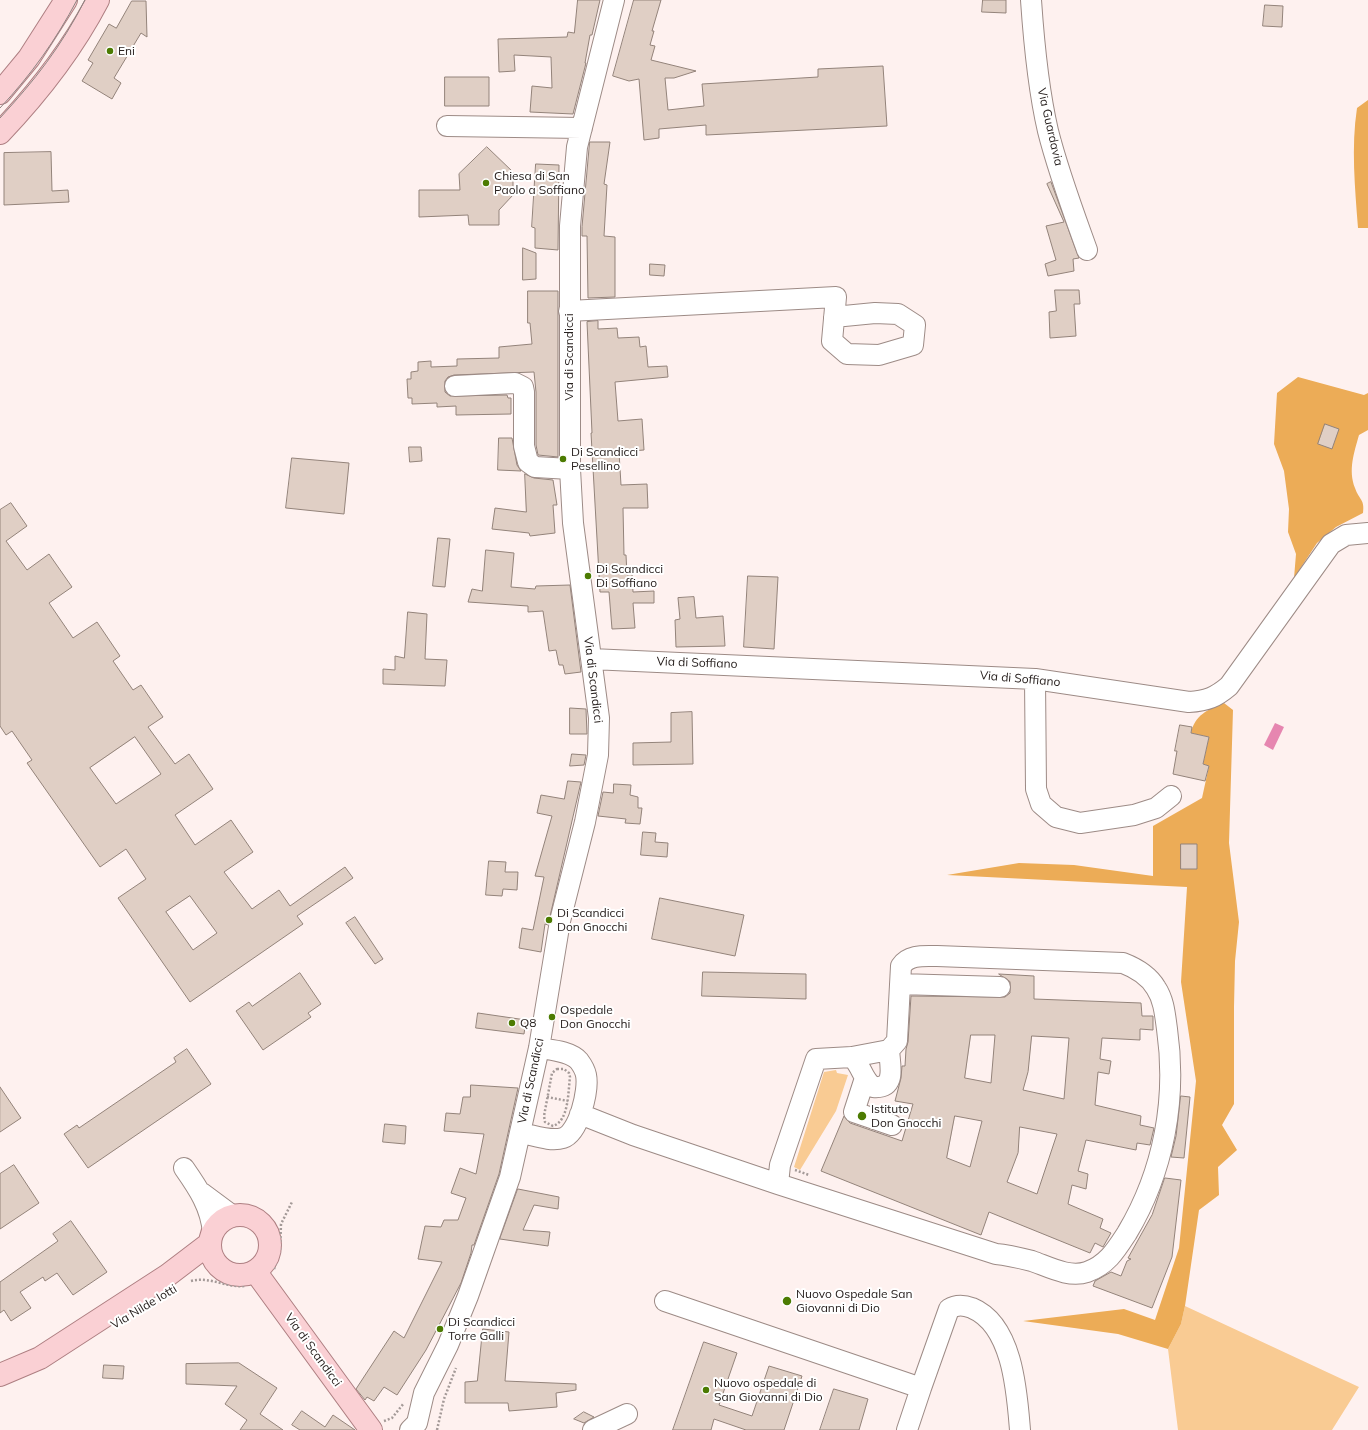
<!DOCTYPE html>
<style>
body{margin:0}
canvas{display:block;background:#fef1ef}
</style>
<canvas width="1368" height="1430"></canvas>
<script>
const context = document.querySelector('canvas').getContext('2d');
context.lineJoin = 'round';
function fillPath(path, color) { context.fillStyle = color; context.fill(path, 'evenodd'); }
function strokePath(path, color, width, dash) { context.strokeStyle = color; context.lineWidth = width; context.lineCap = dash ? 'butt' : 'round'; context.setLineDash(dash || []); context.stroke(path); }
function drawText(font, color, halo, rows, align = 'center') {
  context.font = font + ' Mulish,sans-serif'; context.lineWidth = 4; context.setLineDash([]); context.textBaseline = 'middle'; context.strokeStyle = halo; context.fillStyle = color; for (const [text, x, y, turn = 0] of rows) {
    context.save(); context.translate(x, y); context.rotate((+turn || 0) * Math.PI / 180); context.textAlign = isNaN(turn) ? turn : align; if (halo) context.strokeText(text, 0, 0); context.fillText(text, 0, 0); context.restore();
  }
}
const green = new Path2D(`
 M836,1070L837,1073L848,1075L836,1111L800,1170L794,1167L824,1072Z
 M1185,1306L1359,1387L1332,1430H1178L1168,1349L1181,1324Z`);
const forest = new Path2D(`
 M1368,100V228H1358C1355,188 1351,147 1357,108Z
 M1298,377L1364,395L1368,393V430L1359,435C1354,453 1348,470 1355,488C1359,500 1365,499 1363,513L1336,527L1317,543L1294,578L1296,554L1288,532L1289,509L1284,471L1274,444L1277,393Z
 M1224,703L1233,710L1229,843L1239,922L1235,961L1234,1007V1104L1222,1125L1237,1150L1218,1167L1219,1195L1199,1210L1185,1306L1181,1324L1168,1349L1118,1334L1023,1321L1124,1309L1155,1320L1179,1248L1196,1081L1181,982L1187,887L947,875L1019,863L1074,865L1153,876V826L1202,798L1209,766L1203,764L1209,737L1191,733C1195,715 1207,710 1224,703Z`);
const water = new Path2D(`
 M1275,723L1284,727L1273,750L1264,745Z`);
const building = new Path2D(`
 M578,0H600L592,35H590L585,63H586L573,114L530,112L532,86L552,88L551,57L514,55L515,71L499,72L498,39L567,37L568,32L574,33Z
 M634,0H661L652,31H654L650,45L655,46L651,60L696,71L674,78H665L668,110L704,106L702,84L818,77V69L883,66L887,126L706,135V125L659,129V138L644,140L639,79L629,81L613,76Z
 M983,0H1006V13L982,12Z
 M132,1H146L147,37L141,33L114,78L121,83L112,99L82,81L93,63L88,60L109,24L116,28Z
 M1265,5L1283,6L1282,27L1263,26Z
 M445,77H489V106H445Z
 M590,142H610L604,184L607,185L604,236L615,237V297L588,298L587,236H582V227Z
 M487,147L513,172V195L499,210V225H469L468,215L419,217V190H460L459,174Z
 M51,152L52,191L68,190L69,202L4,205V153Z
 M536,164L559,165L558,250L535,248V228L532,227Z
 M1051,182L1079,258L1073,259L1074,271L1048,276L1045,264L1056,260L1046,226L1064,222L1047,184Z
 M523,248L536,253V279L523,280Z
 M650,264L665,265L664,276L650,275Z
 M1055,290H1079L1080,304H1074L1076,336L1050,338L1049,312L1056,311Z
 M528,291H558V457L538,455L536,445V392L534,372L454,375L448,377L445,381V392L450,396L507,395L508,398H511V414L456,415V406L437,407V403L412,404V398H408L407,379H411V372L418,371V362L431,361V367L457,366V359L499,358V347L532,344L530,323H528Z
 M598,321V329L617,328L618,338L639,337L640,347L646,346L648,367L667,366L668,377L615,382L618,421L642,419L644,450L619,452L621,485L647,484L648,508H623L624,555H626L627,575L632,574L633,592L654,591V603H633L635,628L612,629L609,592H600L591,433H592L587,322Z
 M1325,424L1339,429L1332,449L1318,444Z
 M499,438H512L517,465L521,471L498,470Z
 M409,447H421L422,461L410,462Z
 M292,458L349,463L344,514L286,508Z
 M525,474L534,478L553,480L557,505H553L555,533L530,536L529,533L492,529L495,508L526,512Z
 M11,503L27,526L6,541L27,570L49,554L72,587L49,603L73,638L97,622L120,656L113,661L133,690L141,685L163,717L148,727L175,764L189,754L213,789L175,815L195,845L231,820L253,852L224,872L252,909L279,890L290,906L345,867L353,878L297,916L303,924L190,1002L118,898L146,879L126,849L100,867L27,763L32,760L12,731L6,735L0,726V510ZM135,737L161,774L116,804L90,768ZM190,896L217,933L193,950L166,912Z
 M438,538L450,539L445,587L433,586Z
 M486,550L514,553L511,587L535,589L536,586L570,585L581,672L565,674L563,665H559L556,650L549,651L543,611L528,612V606L468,602L472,589L482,591Z
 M748,576L778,577L774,649L744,647Z
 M694,597L696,618L723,616L725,646L676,647L675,620L680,619L678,598Z
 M408,612L427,614L425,659L447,660L445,686L383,684V669L395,670V656L404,658Z
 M570,708L586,709L587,734H570Z
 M692,712L693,764L633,765V743L671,742V713Z
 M1180,725L1192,727L1191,733L1209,737L1203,764L1209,766L1205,781L1173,774L1177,751H1175Z
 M572,754L586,755L584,765L570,766Z
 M568,781L581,782L548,925L545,924L541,952L519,948L522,928L533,930L544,877L535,876L552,816L537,813L541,795L564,799Z
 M614,784L631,785L630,795L638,797V808H642L640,824L625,823L626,819L598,816L603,792L613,793Z
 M643,832L656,833L655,842L668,843L667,857L641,855Z
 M1181,844H1197V869H1181Z
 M489,861L506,862L505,872H518L517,890L503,889L502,896L486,895Z
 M660,898L744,915L735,956L652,939Z
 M355,917L383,959L375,964L346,923Z
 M703,972L806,974V999L702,996Z
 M300,973L321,1004L308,1013L311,1017L263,1050L236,1011L249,1002L252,1006Z
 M999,974L1034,976V999L1141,1003L1142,1016H1153V1030L1140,1029V1040L1102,1038L1100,1059L1111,1061L1109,1074L1098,1072L1095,1105L1141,1116L1140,1125L1154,1128L1150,1145L1137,1143L1136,1150L1086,1140L1078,1171L1088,1174L1086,1189L1072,1185L1068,1204L1103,1219L1100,1228L1111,1233L1103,1247L1095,1243L1090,1253L989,1212L981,1235L821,1171L844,1116L850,1123L902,1141L913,1104L895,1101L901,1078L902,1066H905L906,1049L908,1042L911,996L1005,997L1010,993V982ZM971,1035H995L991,1083L965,1078ZM1032,1036L1069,1038L1064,1099L1023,1090L1028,1072ZM955,1116L982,1121L970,1167L947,1158ZM1020,1127L1057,1134L1037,1194L1007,1182L1018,1153Z
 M478,1013L526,1020L524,1034L476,1028Z
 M187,1049L211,1084L88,1168L64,1134L77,1125L79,1128L176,1062L174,1058Z
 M471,1085L518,1088L499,1174L474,1245H472L471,1253L461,1283L426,1350L397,1395L384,1387L374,1401L367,1397L365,1400L356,1389L394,1331L404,1338L442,1262L418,1259L425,1226L441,1227L444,1220H458L466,1198L451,1193L460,1168L476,1174L484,1134L444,1131L446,1113L460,1114L463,1097H470Z
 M0,1087L21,1118L0,1132Z
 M1181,1096L1190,1097L1184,1158L1171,1157L1176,1136Z
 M385,1124L406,1126L405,1144L383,1142Z
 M14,1165L39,1203L0,1229V1174Z
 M1165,1178L1181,1180L1172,1257L1152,1308L1093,1286L1095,1281L1111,1272L1121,1276L1127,1261L1131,1259L1128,1258L1152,1215Z
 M518,1189L559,1197L558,1209L534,1205L523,1230L550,1232L548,1246L500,1239Z
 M71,1221L107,1272L73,1295L57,1273L45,1281L43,1277L20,1292L31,1308L11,1321L4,1310L0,1313V1282L58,1241L53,1234Z
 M483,1329L509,1332L505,1381L576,1384V1390L556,1393L557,1407L509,1411L508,1403H465V1382L477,1381Z
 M704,1342L737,1353L719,1405L752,1416L769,1366L802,1376L784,1430H746L714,1419L711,1430H673Z
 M239,1363L277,1388L260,1414L283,1430H240L247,1420L225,1404L237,1386L186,1384V1364Z
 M104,1365L124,1366L123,1379L103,1378Z
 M834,1389L868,1399L859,1430H820Z
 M302,1411L325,1427L333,1415L355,1430H300L292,1425Z
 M584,1412L594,1417L584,1423L574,1419Z`);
const path = new Path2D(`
 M557,1069H564L569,1073L570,1077C568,1092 569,1121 553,1126L545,1122L544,1116L552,1073Z
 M547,1097L568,1101
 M795,1170L809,1175
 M274,1269L280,1250L281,1224L292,1202
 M191,1281C210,1276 226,1288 245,1286
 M384,1421L392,1418L404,1403
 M437,1430L444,1399L456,1368`);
const minor = new Path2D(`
 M1031,0C1034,44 1038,88 1048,131C1058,171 1073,211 1087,250
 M447,126L582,128
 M569,311L836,297L832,341L847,354L879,355L913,345L915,325L898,314L875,313L834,317
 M455,386L515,383L523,387L524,392V446L528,462L535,467L570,469
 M591,659L1035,679L1189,702C1207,701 1216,697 1229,686L1331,544L1346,535L1368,533
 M1035,679L1036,789L1041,804L1056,817L1080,823L1134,815L1156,808L1171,796
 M900,984L1000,987
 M865,1078L854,1112L892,1125
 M580,1114L633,1135L778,1184L996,1254C1008,1255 1020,1258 1032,1261C1049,1267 1069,1278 1087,1272C1107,1265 1116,1250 1127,1233C1164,1171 1177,1099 1167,1029C1165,1015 1164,1000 1156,988C1149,976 1136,968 1123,963L937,956C925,956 909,954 901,966L897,1041L889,1050
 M521,1133C533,1135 550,1142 563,1138C579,1133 589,1090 586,1075C585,1070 582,1065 579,1061C570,1051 551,1050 539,1048
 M184,1168C198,1188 211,1207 213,1233
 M778,1184L780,1165L816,1059L852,1057L889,1050C890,1066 897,1089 873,1087C862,1079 862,1066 852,1057
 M202,1193L233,1216
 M665,1301L921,1388L907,1430
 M921,1388L949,1309C957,1304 964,1305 972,1308C1013,1325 1017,1393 1020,1430
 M410,1430L417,1423L424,1393L448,1345L468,1296L510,1177L539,1048L560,921L585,822L598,755L599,718L573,523L570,469V226L577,147L614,0
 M593,1430L627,1414`);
const major = new Path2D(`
 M0,93L29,58L66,0
 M0,133C39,92 72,50 98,0
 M210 1245a30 30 0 1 1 60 0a30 30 0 1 1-60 0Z
 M255,1271L371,1430
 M0,1375L40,1358L168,1275L210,1243`);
const tram = new Path2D(`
 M0,108C31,75 56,40 77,0
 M0,118C35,80 61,47 85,0`);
const markers = [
 [110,51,4,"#4c7b02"],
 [486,183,4,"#4c7b02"],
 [563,459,4,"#4c7b02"],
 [588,576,4,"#4c7b02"],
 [549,920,4,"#4c7b02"],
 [552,1017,4,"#4c7b02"],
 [512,1023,4,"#4c7b02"],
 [862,1116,5,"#4c7b02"],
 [787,1301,5,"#4c7b02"],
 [440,1329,4,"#4c7b02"],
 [706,1390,4,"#4c7b02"]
];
const poiNames = [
 ["Eni",118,51],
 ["Chiesa di San",494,176],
 ["Paolo a Soffiano",494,190],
 ["Di Scandicci",571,452],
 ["Pesellino",571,466],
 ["Di Scandicci",596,569],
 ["Di Soffiano",596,583],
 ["Di Scandicci",557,913],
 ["Don Gnocchi",557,927],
 ["Ospedale",560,1010],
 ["Don Gnocchi",560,1024],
 ["Q8",520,1023],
 ["Istituto",871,1109],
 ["Don Gnocchi",871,1123],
 ["Nuovo Ospedale San",796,1294],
 ["Giovanni di Dio",796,1308],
 ["Di Scandicci",448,1322],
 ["Torre Galli",448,1336],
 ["Nuovo ospedale di",714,1383],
 ["San Giovanni di Dio",714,1397]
];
const streetNames = [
 ["Via Guardavia",1050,127,77],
 ["Via di Scandicci",569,357,-90],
 ["Via di Soffiano",697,663,2],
 ["Via di Soffiano",1020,679,5],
 ["Via di Scandicci",593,680,83],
 ["Via di Scandicci",531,1081,-78],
 ["Via Nilde Iotti",144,1307,-31],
 ["Via di Scandicci",313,1350,54]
];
fillPath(green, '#f9cb93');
fillPath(forest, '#ecac57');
fillPath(water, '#e686b0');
fillPath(building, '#e0cfc5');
strokePath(building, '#93837a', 1);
strokePath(minor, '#9d8b86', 22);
strokePath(major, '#ae7f82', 24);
strokePath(path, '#a49a98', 2.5, [2, 2]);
strokePath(minor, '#fff', 20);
strokePath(major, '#fad0d4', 22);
strokePath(tram, '#8e8482', 1);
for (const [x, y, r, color] of markers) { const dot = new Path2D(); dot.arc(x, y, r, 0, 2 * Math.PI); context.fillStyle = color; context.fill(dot); strokePath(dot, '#fff', 1.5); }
drawText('12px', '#28211f', '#fff', poiNames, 'left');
drawText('12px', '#28211f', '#fff', streetNames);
</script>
